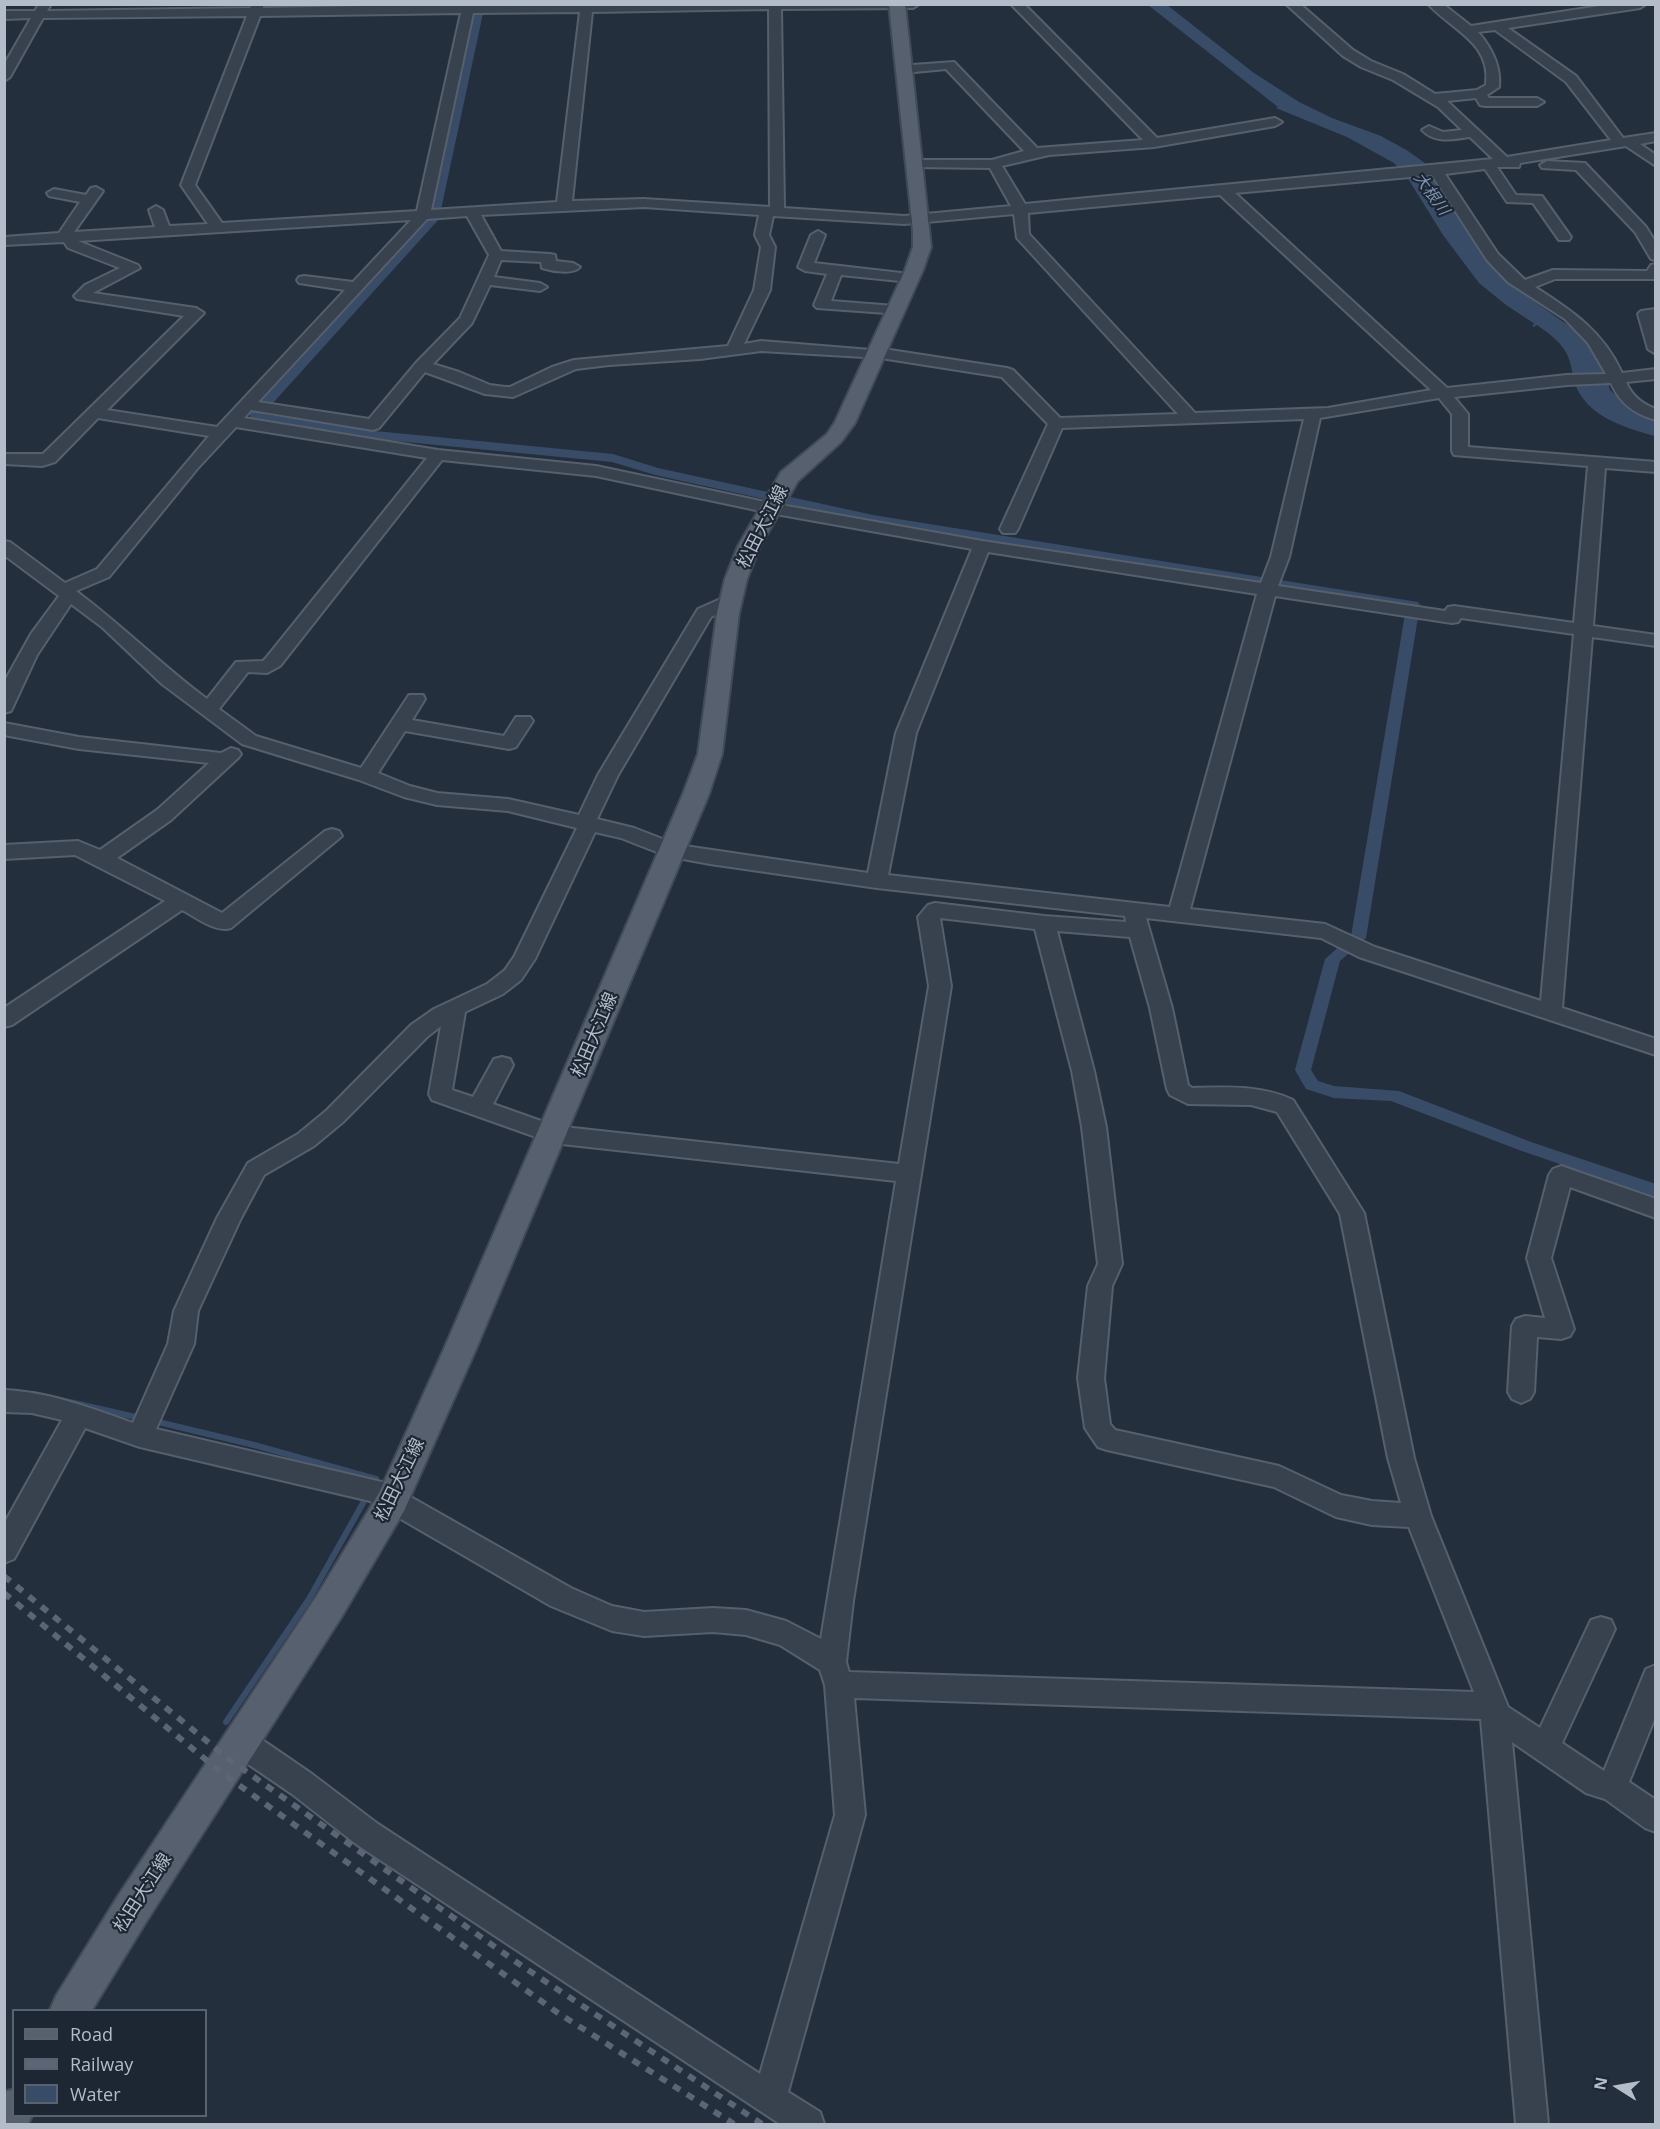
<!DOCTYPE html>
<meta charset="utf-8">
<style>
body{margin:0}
#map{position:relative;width:1660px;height:2129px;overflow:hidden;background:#242f3e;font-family:"Open Sans",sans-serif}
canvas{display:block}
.frame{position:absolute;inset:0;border:6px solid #b4bcc9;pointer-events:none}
.legend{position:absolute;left:12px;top:2009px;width:195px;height:108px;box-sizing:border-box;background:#1d2633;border:2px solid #59626f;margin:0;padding:8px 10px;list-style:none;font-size:18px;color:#b4bcc9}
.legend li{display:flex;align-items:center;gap:12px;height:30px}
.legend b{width:30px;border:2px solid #59626f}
.north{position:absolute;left:1588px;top:2057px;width:60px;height:60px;-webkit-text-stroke:4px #1d2633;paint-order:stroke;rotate:281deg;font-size:16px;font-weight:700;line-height:24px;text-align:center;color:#b4bcc9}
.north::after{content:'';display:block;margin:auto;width:21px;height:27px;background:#b4bcc9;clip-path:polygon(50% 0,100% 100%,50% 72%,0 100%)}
</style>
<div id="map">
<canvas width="1660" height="2129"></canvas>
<div class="frame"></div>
<ul class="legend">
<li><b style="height:8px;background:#56606e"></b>Road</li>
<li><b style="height:8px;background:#5a6575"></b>Railway</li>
<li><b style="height:16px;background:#394c67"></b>Water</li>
</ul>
<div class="north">N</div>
</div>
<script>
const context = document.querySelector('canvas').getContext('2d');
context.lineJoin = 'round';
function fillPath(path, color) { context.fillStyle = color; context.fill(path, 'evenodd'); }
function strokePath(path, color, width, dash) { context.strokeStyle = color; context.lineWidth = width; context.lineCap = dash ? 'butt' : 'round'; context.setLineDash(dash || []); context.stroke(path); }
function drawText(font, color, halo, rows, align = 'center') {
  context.font = font + ' "Open Sans","Noto Sans JP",sans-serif'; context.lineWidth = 4.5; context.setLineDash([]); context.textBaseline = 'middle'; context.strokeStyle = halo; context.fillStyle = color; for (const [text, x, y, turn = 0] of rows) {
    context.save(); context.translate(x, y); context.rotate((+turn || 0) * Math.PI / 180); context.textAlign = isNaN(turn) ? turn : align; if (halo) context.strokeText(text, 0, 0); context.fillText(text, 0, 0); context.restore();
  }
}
const water = new Path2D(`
 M1148,5H1167L1254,73L1299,102L1332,118L1381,136L1408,151L1429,166L1457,213L1455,214C1472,240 1492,269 1516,288H1521L1519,291L1585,337L1601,361L1610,390L1630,408L1655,420V436C1629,429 1595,419 1580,394C1573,384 1573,370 1569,359C1564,344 1550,334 1537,325L1534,327L1532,325L1535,324L1506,305L1479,283L1443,235L1407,177L1394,163L1347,137L1276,108L1278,107Z`);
const stream = new Path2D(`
 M34,1394L140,1418
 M154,1421L254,1445L376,1479L374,1483
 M226,1722L309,1599L367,1496`);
const canal = new Path2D(`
 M476,4H485L439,219L263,414L375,431L613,454L658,468L873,515L1418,602L1420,605L1366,938L1340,961L1311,1070L1318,1081L1334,1086L1399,1091L1531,1142L1656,1184V1197L1519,1150L1391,1101L1334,1098L1306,1089L1295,1070L1325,959L1351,936L1406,608L873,523L655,475L612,462L375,439L250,419V413L429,218Z`);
const minor = new Path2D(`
 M39,4H51L47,11L250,8L252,4H264L263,8L463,4H919L913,8L781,9L784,208L904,216L1011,206L990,168L914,167L909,166L907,163L909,160H992L1024,151L946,69L904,73L898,69L899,66L954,62L1037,148L1143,140L1011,4H1024L1157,138L1275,118L1282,122L1275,126L1154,147L1049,155L1002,166L1025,204L1493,159L1470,137C1453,139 1435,144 1422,130L1429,126L1443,132L1462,130L1438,107L1393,80L1361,67L1343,56L1286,4H1300L1353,50L1371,61L1403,74L1435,94L1477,90L1486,85C1492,43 1452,30 1428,4H1443L1471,26L1612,4H1646L1640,8L1508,28L1576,76L1623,138L1656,133V141L1640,144L1656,155V166L1626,146L1520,163L1519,167H1497L1516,195L1542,196L1571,237L1569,240H1559L1533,203L1507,202L1485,169L1445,174L1498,254L1525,280L1553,270L1647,271L1651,265L1656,264V279H1555L1535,287C1572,311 1603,331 1622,373L1656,369V379L1626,382C1632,396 1642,404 1656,409V420C1634,414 1620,403 1611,383L1567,385L1454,397L1468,414V447L1656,462V472L1605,468L1593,626L1656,635V646L1592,637L1562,1008L1656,1039V1055L1359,957L1321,938L1146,918L1172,1008L1188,1085L1192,1088C1227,1087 1261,1085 1293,1100L1364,1213L1414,1458L1431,1516L1508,1707L1540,1728L1591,1620L1601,1617L1611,1620L1615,1629L1562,1743L1604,1771L1646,1669L1656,1665V1715L1629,1782L1656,1800V1832L1645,1828L1605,1799L1586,1793L1512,1742L1548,2124H1516L1481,1719L854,1698L865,1815L788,2092L820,2112L824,2124H780L356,1844L292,1794L232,1753L227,1743L232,1733L242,1730L252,1733L312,1774L378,1824L760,2074L835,1815L825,1685L820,1670L780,1645L746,1635L713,1632L644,1636L612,1631L551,1606L370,1501L140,1447L85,1428L14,1559L4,1563V1524L62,1420L32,1413L4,1412V1390C50,1392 90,1408 133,1423L168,1344L174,1311L217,1218L248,1163L298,1134L327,1110L411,1025L434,1009L487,984L505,970L514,957L577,828L508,811L437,805L404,797L359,780L242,744L162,684L103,628L71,604L37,655L11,711L4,713V682L7,677L31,634L59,596L4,555V541L10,542L65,583L97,569L209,436L98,418L55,462L42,466L4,464V454H43L184,316L77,299L74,296L85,285L120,268L68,248L64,242L4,245V237L59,233L80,202L49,196L47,193L54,189L86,195L91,188L96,187L103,191L74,232L155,227L149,210L156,206L163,210L169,226L208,224L181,185L247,16L43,18L10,77L4,81V65L31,18L4,19V11H35ZM769,9L770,207L644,199L572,201L592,12ZM580,12L557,202L431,210L473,13ZM461,13L417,211L222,223L195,185L260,16ZM1495,30L1566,82L1611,140L1507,157L1447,101L1476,98L1480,105L1485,106H1537L1544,102L1537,98H1489L1487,95L1499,87C1501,66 1492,48 1478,32ZM1432,175L1487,260L1508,282L1565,319L1588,343L1606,374L1567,375L1447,388L1235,193ZM1220,195L1431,390L1328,408L1195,413L1029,234L1028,213ZM644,207L759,215L755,235L761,247L754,290L728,346L574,360L552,367L510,387H505L490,385L459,372L433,364L472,323L490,285L540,291L547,287L540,283L494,277L501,260L541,262L542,268C552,271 573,275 580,267L573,263L556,261L555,255L550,254L501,251L481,215ZM1014,214L1017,238L1178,414L1060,418L1013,370L1007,368L877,348L871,350L761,341L744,344L770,290L775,247L769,235L773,216L904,224ZM467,216L489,255L460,318L416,363L369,419L258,402L427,219ZM411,220L353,282L304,276L299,277L297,280L299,283L345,290L217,427L107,410L204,313L196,308L93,293L140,268L138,265L78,241ZM761,351L881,358L1002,377L1048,424L1000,529L1003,533H1015L1018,529L1062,428L1304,419L1271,557L1261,583L982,541L770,503L596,466L438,450L244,418L251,410L373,430L379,428L425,372L485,394L513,397L576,369L609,365L700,359ZM1439,398L1452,414V451L1454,455L1588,466L1574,623L1454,606L1448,607L1445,611L1278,586L1289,557L1320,418ZM236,427L427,458L266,658L263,661L236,662L207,699C161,665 122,625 76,591L109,577L197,469ZM442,460L596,476L770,513L972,549L896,733L868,873L678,845L634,828L597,819L618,775L711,617L737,605L740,601L737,597H725L698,609L598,775L579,815L508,799L437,793L410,786L378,773L405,731L509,749L516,747L533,721L530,717H516L504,736L412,720L425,699L423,695H409L361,768L256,736L219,709L248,672L267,673L280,666ZM988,552L1257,594L1170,907L888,875L916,733ZM1275,596L1452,623L1458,622L1461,618L1574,634L1541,1001L1375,947L1325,924L1190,909ZM595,832L621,838L667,856L710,864L877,888L1125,916L1126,922L1044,916L935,903L928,905L918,917L929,986L899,1164L555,1126L493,1104L513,1065L510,1059L502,1057L494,1059L473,1097L452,1090L465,1012L503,994L521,980L535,959ZM940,918L1035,929L1072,1071L1082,1127L1098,1264L1088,1286L1078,1378L1085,1428L1098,1447L1107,1450L1274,1487L1336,1517L1372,1525L1409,1527L1474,1692L849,1672L846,1662L853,1601L951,986ZM1057,931L1130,937L1150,1008L1167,1089L1170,1095L1188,1104L1251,1105L1277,1112L1340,1214L1388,1458L1401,1503L1372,1501L1341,1495L1279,1466L1115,1430L1110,1424L1104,1378L1112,1286L1122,1264L1106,1127L1094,1071ZM441,1026L429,1094L432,1100L553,1143L896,1181L821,1639L786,1621L746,1610L713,1608L644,1612L612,1606L571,1588L386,1483L156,1429L194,1344L198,1311L241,1218L264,1175L314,1146L343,1122L427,1037Z
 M1547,161L1585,163L1646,227L1656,243V260L1651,259L1635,232L1576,170L1542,168L1540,165Z
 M818,231L825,235L814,263L910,274L917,278L910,282L841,275L831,301L895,306L903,311L900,314L817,308L814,305L827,274L805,271L798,267L811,235Z
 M1656,309V354L1648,349L1638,314L1641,311Z
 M4,723L79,737L221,753L231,748L238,750L241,754L238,758L171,820L117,858L222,913L325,831L332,829L339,831L342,836L231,928C215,933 196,917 182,910L12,1025L4,1027V1008L165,901L75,855L4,859V845L78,841L100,850L157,810L209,763L79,749L4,735Z
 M1561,1166L1656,1199V1218L1570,1187L1551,1258L1574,1329L1570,1336L1561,1339L1537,1337L1534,1392L1530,1399L1521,1403L1512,1399L1508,1392L1512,1326L1516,1319L1525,1316L1545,1318L1527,1258L1549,1175L1553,1169Z`);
const major = new Path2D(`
 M889,4H905L931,247L923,270L855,423L841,442L798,481L760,546L747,579L739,613L722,754L709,794L476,1349L404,1511L342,1616L146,1922L92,2010H50L56,1996L118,1896L318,1594L379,1493L444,1349L683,794L698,754L717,613L725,579L738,546L781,472L827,434L835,422L905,270L913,247V231Z
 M14,2089V2116H32L28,2124H4V2092Z`);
const rail = new Path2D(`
 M4,1576L230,1760L522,1966L762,2124
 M4,1593L222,1773L558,2013L734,2124`);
const farWaternames = [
 ["大根川",1431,194,54]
];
const streetNames = [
 ["松田大江線",763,527,-63],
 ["松田大江線",595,1035,-67],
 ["松田大江線",400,1480,-64],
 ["松田大江線",143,1893,-57]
];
fillPath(water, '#394c67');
strokePath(stream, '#394c67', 6);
fillPath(canal, '#394c67');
strokePath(minor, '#565f6c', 4);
strokePath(major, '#414a57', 4);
fillPath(minor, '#38414e');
fillPath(major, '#56606e');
strokePath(rail, '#5a6575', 6, [8, 8]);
drawText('italic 16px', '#7c92b1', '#1d2633', farWaternames);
drawText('18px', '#b4bcc9', '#1d2633', streetNames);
</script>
